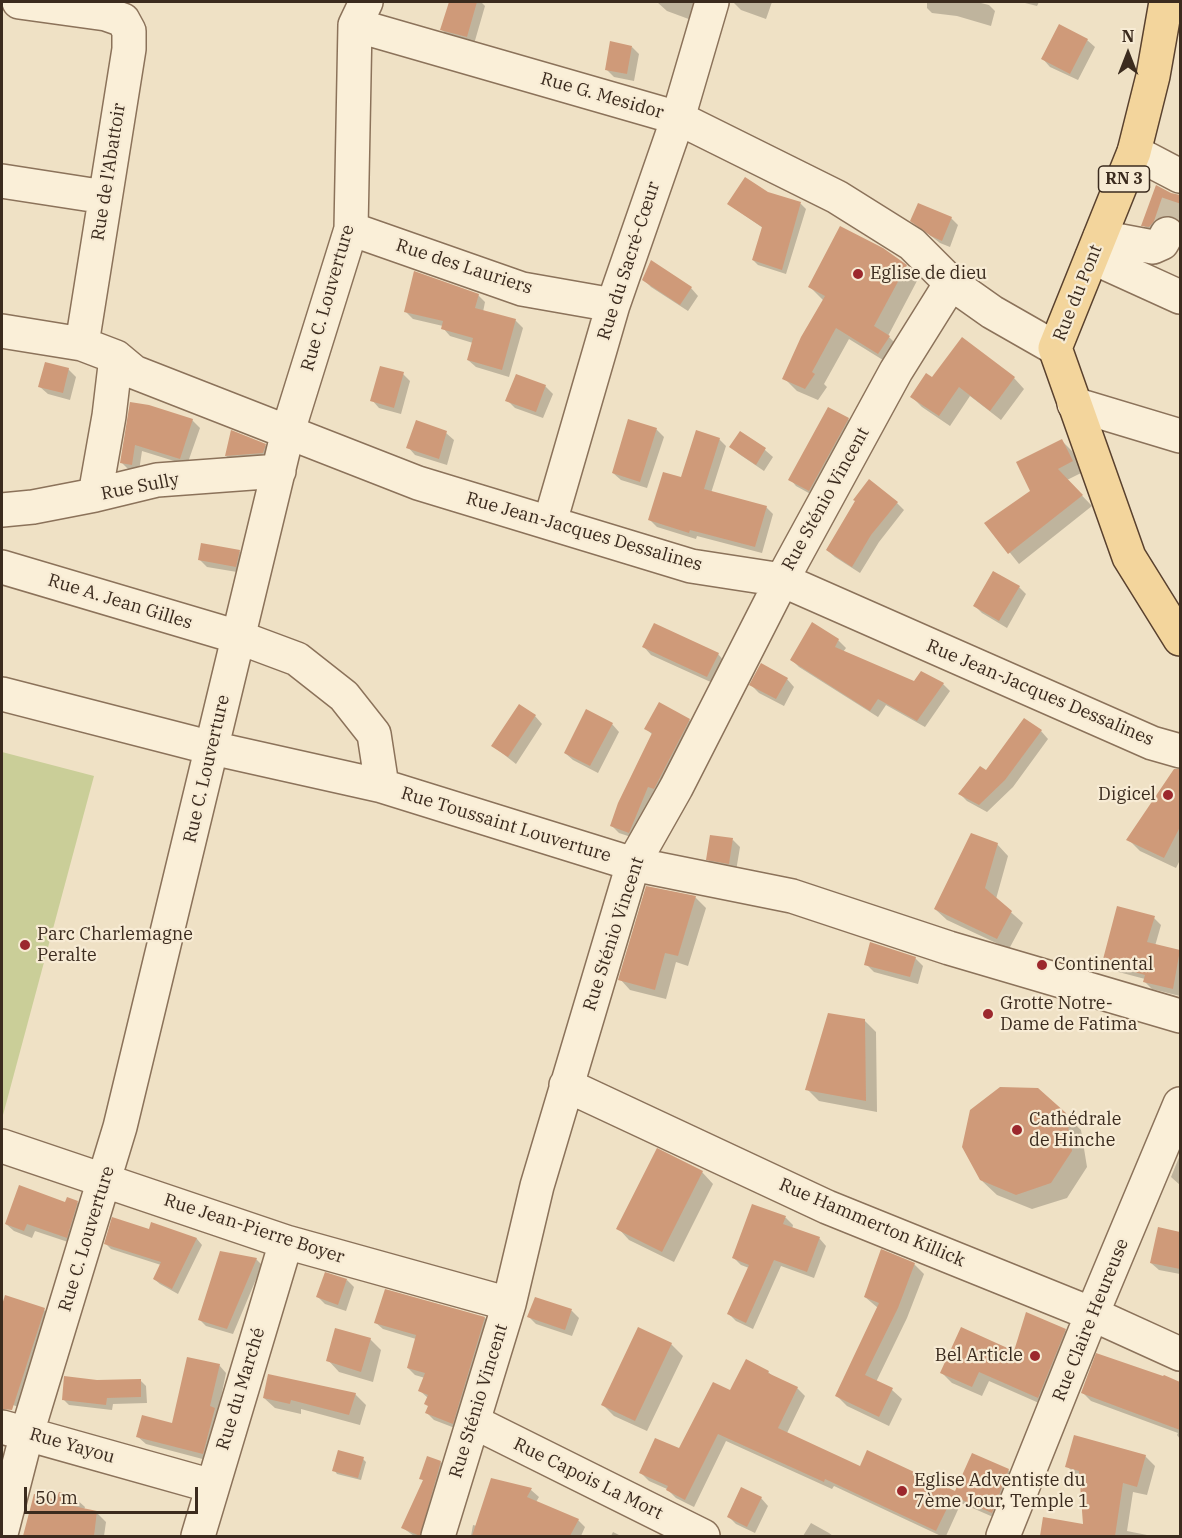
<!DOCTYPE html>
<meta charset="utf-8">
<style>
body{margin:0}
#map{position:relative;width:1182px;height:1538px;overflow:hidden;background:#efe1c5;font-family:"IBM Plex Serif",serif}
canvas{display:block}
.frame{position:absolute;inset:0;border:3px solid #3b2b1e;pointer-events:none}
.north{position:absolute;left:1098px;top:24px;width:60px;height:60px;-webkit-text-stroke:4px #f7ebd4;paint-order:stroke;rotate:0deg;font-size:16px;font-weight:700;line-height:24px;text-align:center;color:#3b2b1e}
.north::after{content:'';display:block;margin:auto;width:21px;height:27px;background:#3b2b1e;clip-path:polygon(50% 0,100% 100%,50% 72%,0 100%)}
.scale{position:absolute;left:24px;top:1487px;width:174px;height:27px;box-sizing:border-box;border:3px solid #3b2b1e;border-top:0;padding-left:8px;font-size:18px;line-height:21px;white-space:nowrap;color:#3b2b1e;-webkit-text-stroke:4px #f7ebd4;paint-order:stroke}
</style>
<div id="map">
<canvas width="1182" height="1538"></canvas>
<div class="frame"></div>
<div class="north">N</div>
<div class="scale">50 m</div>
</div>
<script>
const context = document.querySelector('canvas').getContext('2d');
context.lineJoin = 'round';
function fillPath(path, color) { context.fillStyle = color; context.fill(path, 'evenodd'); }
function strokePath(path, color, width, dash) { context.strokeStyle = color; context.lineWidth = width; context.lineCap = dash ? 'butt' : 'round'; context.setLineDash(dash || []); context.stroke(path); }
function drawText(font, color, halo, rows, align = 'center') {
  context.font = font + ' "IBM Plex Serif",serif'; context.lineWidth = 4.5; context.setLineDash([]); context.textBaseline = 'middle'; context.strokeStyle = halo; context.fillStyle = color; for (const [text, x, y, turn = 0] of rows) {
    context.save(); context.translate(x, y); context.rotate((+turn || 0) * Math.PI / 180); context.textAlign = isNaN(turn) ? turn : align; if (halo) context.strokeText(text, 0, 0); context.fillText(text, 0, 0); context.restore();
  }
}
const green = new Path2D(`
 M2,752L94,776L3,1115L2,1114Z`);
const shadow = new Path2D(`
 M450,2H481L485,6L474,44L449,37L442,30Z
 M657,2H701L694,21L667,11Z
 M733,2H772L766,19L741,10Z
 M927,2H977L989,5L995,11L991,26L957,16L932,13L927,8Z
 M1021,2H1039L1037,6Z
 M1087,40L1095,47L1078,80L1050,67L1043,59Z
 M632,47L639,54L634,81L614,77L606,69Z
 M767,193L801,204L806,209L786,274L758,265L753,260L763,228L734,208Z
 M1171,194L1180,196V227L1155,237L1143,225Z
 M951,218L958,225L950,247L940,243L912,221Z
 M906,266L918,279L888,336L901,349L891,365L849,339L824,384L827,387L818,400L797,391L784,378L824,301L810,287Z
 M643,279L691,288L698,296L688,311L651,287Z
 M478,295L485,302L483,312L515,320L523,328L509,377L476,367L468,360L473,343L450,336L443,328V326L413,319L406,312Z
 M962,340L1014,378L1024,389L1001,420L970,396L950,426L922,407L912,397L933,379Z
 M68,369L76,377L70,400L48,394L40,387Z
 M403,374L410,381L401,414L379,408L372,400Z
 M545,386L553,394L543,418L515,408L507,400Z
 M131,404L192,420L200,428L187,465L142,451L139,471L129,470L121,462Z
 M848,419L855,425L816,497L796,486L790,479Z
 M656,429L664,437L647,488L621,480L613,473Z
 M446,433L454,440L447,465L415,455L408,447Z
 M741,433L765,450L773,457L764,471L739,454L731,447Z
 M719,439L726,446L711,493L766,507L773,514L762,553L697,536L696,539L657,527L650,520L682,479Z
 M1062,441L1072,451L1083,472L1067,480L1092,506L1019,564L987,524L1032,492Z
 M265,445L272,452L270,460L234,463L226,456Z
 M897,503L904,510L879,542L860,573L835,557L827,550Z
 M239,551L247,558L243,573L207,567L200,560Z
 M1019,587L1026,594L1007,628L982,613L975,606Z
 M838,640L846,648L843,652L915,683L943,684L950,691L925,727L886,705L878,717L799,667L792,660Z
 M644,647L718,654L725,662L715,684L651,655Z
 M787,679L794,687L784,706L759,693L751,685Z
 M535,716L542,724L516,764L493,746Z
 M689,720L697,727L637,839L619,833L611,825L653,735L646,729Z
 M612,724L619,732L598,773L573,760L565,753Z
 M1041,731L1048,739L1013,787L987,812L967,801L960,794Z
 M1174,770L1180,771V860L1176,868L1140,851L1128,839Z
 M733,840L740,847L736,871L715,866L707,859Z
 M997,844L1008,856L996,899L1023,923L1009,949L947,920L935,909Z
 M695,897L706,908L688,966L676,962L666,999L630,990L620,979Z
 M1154,918L1161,925L1155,946L1180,952V996L1152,989L1145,982V979L1111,970L1103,962Z
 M915,958L923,966L918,984L874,972L866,964Z
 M864,1020L876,1032L877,1112L819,1101L807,1089Z
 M1065,1115L1081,1130L1087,1167L1067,1198L1032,1209L997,1195L981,1180Z
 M1180,1155V1185L1171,1177Z
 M702,1172L713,1184L674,1262L629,1240L618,1228Z
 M77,1202L85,1210L74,1244L35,1231L32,1238L14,1231L6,1224L66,1203Z
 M753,1205L786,1218L793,1225L792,1229L819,1238L826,1246L814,1278L781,1266L753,1329L736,1321L729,1314L749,1268L741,1265L734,1258Z
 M152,1224L197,1239L202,1245L178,1294L160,1284L154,1279L161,1265L111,1249L106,1244L150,1230Z
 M1159,1228L1180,1233V1274L1159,1270L1151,1263Z
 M256,1259L262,1265L233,1334L206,1326L200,1320Z
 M914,1264L924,1274L907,1318L876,1382L892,1390L902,1399L889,1426L847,1406L837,1396L878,1308L865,1297Z
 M347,1280L354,1287L346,1311L325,1304L318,1297Z
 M386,1291L485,1318L492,1325L460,1430L434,1420L427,1413L429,1407L428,1398L419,1390L425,1378L415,1375L408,1368L416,1339L383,1329L376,1323Z
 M6,1297L44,1310L54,1319L24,1409L2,1401V1310Z
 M536,1299L572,1311L579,1318L572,1336L536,1324L529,1317Z
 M1065,1330L1075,1340L1048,1407L989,1381L982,1396L952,1383L942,1373L1015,1353Z
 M370,1339L381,1350L373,1382L339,1372L328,1360Z
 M671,1344L683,1356L647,1431L614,1416L603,1405Z
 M219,1365L226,1373L218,1412L222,1416L210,1461L146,1444L138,1437L173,1425Z
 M768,1372L774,1377L797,1388L805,1396L787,1433L860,1468L956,1493L1008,1470L1016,1479L1000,1520L961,1503L946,1536H941L834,1486L832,1489L726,1441L694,1507L676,1498L667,1489L649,1481L641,1473L680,1450L731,1392Z
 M1164,1377L1180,1385V1439L1177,1435L1178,1433L1091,1401L1083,1393Z
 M140,1380L146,1386L147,1403L113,1404L112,1410L69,1405L63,1399L97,1381Z
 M355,1394L366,1405L360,1425L301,1409V1414L275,1408L264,1398Z
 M1145,1456L1155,1466L1147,1495L1133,1492L1127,1531L1152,1536H1041L1045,1519L1085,1526L1081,1477L1077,1476L1067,1466Z
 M363,1459L366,1462L361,1480L337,1474L334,1470Z
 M441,1462L447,1469L428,1536H414L403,1528L424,1481L421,1478Z
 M492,1480L531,1490L539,1497L536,1502L578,1520L585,1527L581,1536H471L473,1525L477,1526Z
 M35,1496L57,1502L75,1498L85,1507L84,1510L96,1512L106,1522L104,1536H24Z
 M761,1498L768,1506L755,1533L736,1524L729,1517Z
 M811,1523L829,1533L833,1536H803Z
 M613,1532L621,1536H611Z`);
const building = new Path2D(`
 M449,2H477L467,37L440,30Z
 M1059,24L1088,39L1070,74L1041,59Z
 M610,41L632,46L627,74L605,70Z
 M745,177L768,192L801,202L782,270L752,260L762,227L727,204Z
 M1156,185L1171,193L1180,195V222L1176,217L1166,215L1157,218L1149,227L1141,226Z
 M918,203L952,217L942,241L931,236L910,221Z
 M840,226L883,248L907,265L874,326L890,336L878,354L836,328L812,372L815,374L805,389L782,379L801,337L825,296L808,287Z
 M651,260L692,287L680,305L642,280Z
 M414,271L479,294L475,308L516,319L502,370L467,360L473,338L441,329L443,321L404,312Z
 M962,337L1015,377L990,411L959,387L939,416L910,397L926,373L932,377Z
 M45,362L69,368L63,393L38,387Z
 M380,366L404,372L394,408L370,401Z
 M516,374L546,385L536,412L505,401Z
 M130,402L149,405L193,419L180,459L135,445L132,465L120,463Z
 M828,407L849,418L809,491L788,480Z
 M628,419L657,428L640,482L612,473Z
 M416,420L447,431L439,459L406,448Z
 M231,430L266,444L263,453L225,456Z
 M696,430L720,438L704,489L767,506L755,547L690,530L689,533L648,520L663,472L681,477Z
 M740,431L766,448L756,465L729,447Z
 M1062,439L1073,461L1058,469L1083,495L1008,554L984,523L1030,491L1016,462Z
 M869,479L898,502L871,535L852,567L826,550L855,501L853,500Z
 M201,543L240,550L236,567L198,560Z
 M993,571L1020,586L999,621L973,606Z
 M812,622L839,639L835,647L914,681L921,671L944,683L917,721L878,699L870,711L790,660Z
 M654,623L719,653L707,677L642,647Z
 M761,663L788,678L776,699L749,685Z
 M659,702L690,719L654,789L648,787L629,833L610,826L618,803L652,733L644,729Z
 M519,704L536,715L508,757L491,746Z
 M586,709L613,723L590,766L564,753Z
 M1024,718L1042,730L1005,780L979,805L958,794L980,766L986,770Z
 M1174,769H1180V827L1164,858L1126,840Z
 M971,833L998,843L985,888L1012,911L997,939L934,909Z
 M710,835L733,838L729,864L706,860Z
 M646,886L696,896L678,956L665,953L655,990L618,980Z
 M1117,906L1155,916L1147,942L1180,950L1173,989L1143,982L1145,975L1102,963Z
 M870,942L916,957L910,977L864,965Z
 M828,1013L865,1019L866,1101L805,1090Z
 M1000,1087L1038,1088L1066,1113L1072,1151L1051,1183L1016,1195L980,1180L962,1147L970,1110Z
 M657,1148L703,1171L662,1252L616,1229Z
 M19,1185L65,1202L67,1197L78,1201L67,1238L27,1224L24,1231L5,1224Z
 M752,1204L786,1216L783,1224L820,1237L807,1272L774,1260L746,1323L727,1314L749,1265L732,1258Z
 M112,1217L149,1229L151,1222L197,1238L172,1289L153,1279L161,1262L104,1244Z
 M1158,1227L1180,1232V1269L1150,1263Z
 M881,1249L915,1263L898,1308L865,1375L893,1388L879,1417L835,1396L879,1303L864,1297Z
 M220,1251L257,1258L227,1329L198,1320Z
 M325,1272L347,1279L338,1305L316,1297Z
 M385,1289L485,1317L453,1424L425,1413L428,1406L424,1404L428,1395L418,1391L425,1373L407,1368L416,1335L374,1323Z
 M5,1295L45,1308L12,1410L2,1409V1305Z
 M535,1297L572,1309L565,1330L527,1317Z
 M1026,1312L1066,1329L1038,1398L979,1372L972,1387L940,1373L961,1327L1014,1351Z
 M638,1327L672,1343L635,1421L601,1405Z
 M335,1328L371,1338L361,1372L326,1361Z
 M1096,1353L1163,1376L1164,1375L1180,1382V1430L1081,1393Z
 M187,1357L220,1364L210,1406L215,1408L203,1454L136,1437L142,1415L172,1423Z
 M746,1359L769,1371L768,1373L798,1387L778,1428L860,1466L867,1450L955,1491L972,1453L1009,1469L992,1513L953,1496L936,1531L825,1479L824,1482L718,1434L685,1500L666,1490L668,1486L639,1473L655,1438L679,1448L713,1382L730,1390Z
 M268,1374L356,1393L349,1415L291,1400L290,1404L263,1398Z
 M64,1376L97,1380L141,1379V1397L107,1398L106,1405L62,1400Z
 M1074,1435L1146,1455L1137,1487L1123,1483L1115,1536H1040L1043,1517L1083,1524L1079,1471L1065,1467Z
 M338,1450L364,1457L358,1478L332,1471Z
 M427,1456L441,1461L420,1536L401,1528L423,1480L419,1479Z
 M491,1478L532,1488L527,1497L579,1519L570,1536H472Z
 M741,1487L762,1497L747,1527L727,1517Z
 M59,1492L76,1496L73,1506L97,1511L94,1536H23L34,1494L56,1500Z`);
const minorTunnel = new Path2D(`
 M1167,234L1180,196`);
const minor = new Path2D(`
 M19,2L106,14L123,20L129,31V49L82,344
 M355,25L678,118L837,197L912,244L951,283L992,312L1055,348
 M1134,152L1180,176
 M2,181L105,197
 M351,229L522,289L613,305
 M1100,237L1153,247L1162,243L1167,234
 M1092,257L1180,297
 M2,331L82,344L116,357L134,372L418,483L691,566L782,580L1152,743L1180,751
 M1074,404L1180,436
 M95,495L109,416L116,357
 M2,510L33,507L95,495L157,480L279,471
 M550,522L613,305L678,118L712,2
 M2,567L238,637L297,659L344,696L374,734L382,786
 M2,694L212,748L382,786L633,864L792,896L949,948L1180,1016
 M566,1085L827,1207L1092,1314L1180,1354
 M2,1146L286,1242L509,1304
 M474,1422L703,1536
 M2,1427L212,1486
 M2,1530L27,1433L120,1127L288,431L351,229L355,25L366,2
 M198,1536L286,1242
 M438,1536L509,1304L537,1186L633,864L676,788L782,580L896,371L951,283
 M1003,1536L1092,1314L1180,1104`);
const major = new Path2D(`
 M1166,2L1153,76L1134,152L1055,348L1129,557L1180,639`);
const markers = [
 [858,274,6,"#9c282d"],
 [1168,795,6,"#9c282d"],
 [25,945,6,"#9c282d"],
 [1042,965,6,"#9c282d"],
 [988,1014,6,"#9c282d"],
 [1017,1130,6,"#9c282d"],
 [1035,1356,6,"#9c282d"],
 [902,1491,6,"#9c282d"]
];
const shields = [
 [1124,179,51]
];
const shieldNames = [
 ["RN 3",1124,179]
];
const streetNames = [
 ["Rue G. Mesidor",602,96,16],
 ["Rue de l'Abattoir",109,172,-81],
 ["Rue du Sacré-Cœur",629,261,-72],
 ["Rue des Lauriers",464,267,18],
 ["Rue du Pont",1078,293,-68],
 ["Rue C. Louverture",328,298,-74],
 ["Rue Sully",140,487,-11],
 ["Rue Sténio Vincent",826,499,-61],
 ["Rue Jean-Jacques Dessalines",584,532,16],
 ["Rue A. Jean Gilles",120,602,17],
 ["Rue Jean-Jacques Dessalines",1040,693,23],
 ["Rue C. Louverture",207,769,-77],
 ["Rue Toussaint Louverture",506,825,17],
 ["Rue Sténio Vincent",614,934,-72],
 ["Rue Hammerton Killick",872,1223,23],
 ["Rue Jean-Pierre Boyer",254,1229,18],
 ["Rue C. Louverture",87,1239,-73],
 ["Rue Claire Heureuse",1091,1320,-68],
 ["Rue du Marché",241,1389,-73],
 ["Rue Sténio Vincent",479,1401,-73],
 ["Rue Yayou",72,1446,16],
 ["Rue Capois La Mort",588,1479,26]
];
const poiNames = [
 ["Eglise de dieu",870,274],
 ["Digicel",1156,795,"right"],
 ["Parc Charlemagne",37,935],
 ["Peralte",37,956],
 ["Continental",1054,965],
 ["Grotte Notre-",1000,1004],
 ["Dame de Fatima",1000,1025],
 ["Cathédrale",1029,1120],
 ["de Hinche",1029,1141],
 ["Bel Article",1023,1356,"right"],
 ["Eglise Adventiste du",914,1481],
 ["7ème Jour, Temple 1",914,1502]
];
fillPath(green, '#cace98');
fillPath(shadow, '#0003');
fillPath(building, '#cf9a79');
strokePath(minorTunnel, '#cbbda4', 33, [33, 16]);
strokePath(minor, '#8b725a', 36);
strokePath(major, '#59412e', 36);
strokePath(minor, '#faefd8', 33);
strokePath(major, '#f3d59c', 33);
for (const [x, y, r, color] of markers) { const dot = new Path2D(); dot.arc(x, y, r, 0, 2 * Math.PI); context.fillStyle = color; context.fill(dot); strokePath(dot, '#f7ebd4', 2); }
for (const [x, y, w] of shields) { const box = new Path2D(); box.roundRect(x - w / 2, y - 13, w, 26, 4.5); context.fillStyle = '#f7ebd4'; context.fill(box); strokePath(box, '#3b2b1e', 1.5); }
drawText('bold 16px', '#3b2b1e', null, shieldNames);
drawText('18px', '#3b2b1e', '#f7ebd4', streetNames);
drawText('18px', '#3b2b1e', '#f7ebd4', poiNames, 'left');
</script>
